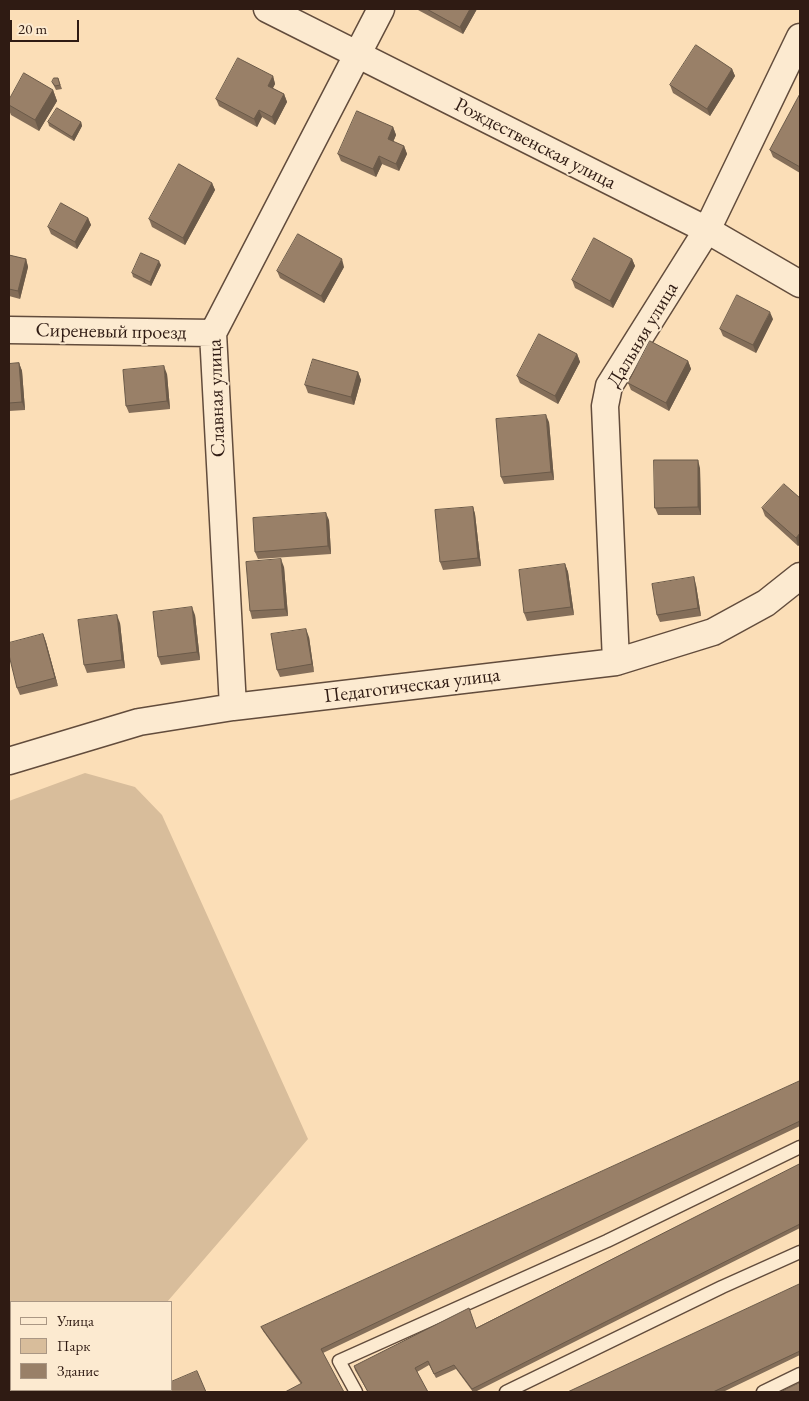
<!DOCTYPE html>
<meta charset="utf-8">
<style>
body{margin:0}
#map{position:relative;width:809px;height:1401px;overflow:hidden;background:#fbdeb7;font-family:"EB Garamond",serif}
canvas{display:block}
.frame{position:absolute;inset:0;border:10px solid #2f1b13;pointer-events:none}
.legend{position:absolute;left:10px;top:1301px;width:162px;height:90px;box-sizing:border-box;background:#fcead0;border:1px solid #aa9784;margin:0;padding:6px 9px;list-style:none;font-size:15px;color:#2f1b13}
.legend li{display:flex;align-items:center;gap:10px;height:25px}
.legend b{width:25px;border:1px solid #aa9784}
.scale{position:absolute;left:10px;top:20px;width:69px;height:22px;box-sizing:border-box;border:2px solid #2f1b13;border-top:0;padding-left:6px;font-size:15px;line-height:18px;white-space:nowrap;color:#2f1b13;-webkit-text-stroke:4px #fcead0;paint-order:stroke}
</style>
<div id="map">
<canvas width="809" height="1401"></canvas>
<div class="frame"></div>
<ul class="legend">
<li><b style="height:6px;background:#fcead0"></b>Улица</li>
<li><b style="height:14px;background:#d8bd9b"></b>Парк</li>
<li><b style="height:14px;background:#998068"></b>Здание</li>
</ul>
<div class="scale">20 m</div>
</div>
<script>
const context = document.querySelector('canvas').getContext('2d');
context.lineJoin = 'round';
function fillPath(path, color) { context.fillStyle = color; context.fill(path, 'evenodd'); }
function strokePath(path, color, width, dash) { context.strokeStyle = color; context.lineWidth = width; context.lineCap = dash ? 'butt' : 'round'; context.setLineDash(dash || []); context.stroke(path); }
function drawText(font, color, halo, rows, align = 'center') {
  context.font = font + ' "EB Garamond",serif'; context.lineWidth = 4; context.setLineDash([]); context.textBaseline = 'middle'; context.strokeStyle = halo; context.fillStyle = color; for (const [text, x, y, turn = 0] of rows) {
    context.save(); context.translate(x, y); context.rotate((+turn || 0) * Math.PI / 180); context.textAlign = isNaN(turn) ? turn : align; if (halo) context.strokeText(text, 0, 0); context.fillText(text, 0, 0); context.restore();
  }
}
const green = new Path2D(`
 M85,773L135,787L162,815L308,1139L167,1302H11V1390H70L65,1392H9V801Z`);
const lane = new Path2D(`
 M356,1392L339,1361L607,1241L800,1147
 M506,1392L722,1287L800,1252
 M763,1392L800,1374`);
const street = new Path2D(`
 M267,9L707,230L800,284
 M9,330L213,333
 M616,662L605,406L609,386L707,230L800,37
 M233,707L213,333L381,9
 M9,761L139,722L233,707L616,662L713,632L766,603L800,576`);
const wall = new Path2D(`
 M418,9H477L463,34L418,10Z
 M732,69L735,76L710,116L673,93L670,85Z
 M273,76L275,84L273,88L284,94L287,102L275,125L262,117L257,127L219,106L216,99Z
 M58,78L62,89L56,90L52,82Z
 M53,90L57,101L39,131L11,115L9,110V100Z
 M800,94V173L773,157L770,150Z
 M48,122H81L82,126L74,141L49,126Z
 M393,127L396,135L393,142L404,146L407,154L399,171L382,164L376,177L341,161L338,154Z
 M212,183L215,190L185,245L152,227L149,219Z
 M88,218L91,225L77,249L51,234L48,227Z
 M9,255L26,259L28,267L20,299L9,296Z
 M632,259L635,266L613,308L575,288L572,280Z
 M161,265L151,286L133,277L132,273Z
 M344,267L324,303L280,278L277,271Z
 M773,319L756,353L723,336L720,329Z
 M577,354L580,362L558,404L520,383L517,376Z
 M688,361L691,369L669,411L631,390L628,383Z
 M19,363L22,371L25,410L9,411V364Z
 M358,372L361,380L354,405L308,393L305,385Z
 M167,374L170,409L129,413L126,406Z
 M549,422L554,480L504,484L501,477Z
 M700,468L701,515H658L655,508Z
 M800,498V544L798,546L765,516L762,508Z
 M473,507L475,514L481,566L443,570L440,562Z
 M329,520L331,554L258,559L255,552Z
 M565,564L568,572L574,615L527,621L524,613Z
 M284,567L288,616L252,619L250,611Z
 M696,585L701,616L660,622L657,615Z
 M195,615L200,660L161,665L158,657Z
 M120,623L125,668L87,673L84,665Z
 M43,634L46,642L58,686L20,695L17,688Z
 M309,637L314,672L280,677L277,670Z
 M800,1081V1126L323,1353L301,1384L263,1331L261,1327Z
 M800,1164V1228L475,1392H473L456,1369L436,1378L429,1365L417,1372L428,1392H368L355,1370L354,1366L476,1328Z
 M800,1284V1355L723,1392H568Z`);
const shadedWall = new Path2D(`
 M470,9H477L463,34L460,27Z
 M732,69L735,76L710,116L707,109Z
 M273,76L275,84L270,93L268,86Z
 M53,90L57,101L39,131L35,120Z
 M284,94L287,102L275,125L272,117Z
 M259,110L262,117L257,127L254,119Z
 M81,122L82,126L74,141L72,137Z
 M393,127L396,135L391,147L388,139Z
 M404,146L407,154L399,171L396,164Z
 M379,156L382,164L376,177L373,169Z
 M212,183L215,190L185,245L183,238Z
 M88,218L91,225L77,249L75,242Z
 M26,259L28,267L20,299L18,291Z
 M342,259L344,267L324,303L321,296Z
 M632,259L635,266L613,308L610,301Z
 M159,261L161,265L151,286L150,282Z
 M770,312L773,319L756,353L753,345Z
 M577,354L580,362L558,404L555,396Z
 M688,361L691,369L669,411L666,403Z
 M19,363L22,371L25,410L22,402Z
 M164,366L167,374L170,409L167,401Z
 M358,372L361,380L354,405L351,397Z
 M546,415L549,422L554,480L551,472Z
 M698,460L700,468L701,515L698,507Z
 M473,507L475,514L481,566L478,558Z
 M326,513L329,520L331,554L328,546Z
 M800,533V544L798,546L796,538Z
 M281,559L284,567L288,616L285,609Z
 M565,564L568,572L574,615L571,607Z
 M694,577L696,585L701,616L698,608Z
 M192,607L195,615L200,660L197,652Z
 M117,615L120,623L125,668L122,660Z
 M306,629L309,637L314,672L312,664Z
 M43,634L46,642L58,686L55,678Z`);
const building = new Path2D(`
 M427,9H470L460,27Z
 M696,45L732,69L707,109L670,85Z
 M238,58L273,76L268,86L284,94L272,117L259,110L254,119L216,99Z
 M24,73L53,90L35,120L9,105V100Z
 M54,78H58L60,85L55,86L52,82Z
 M800,94V167L770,150Z
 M57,108L81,122L72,137L48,122Z
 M357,111L393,127L388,139L404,146L396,164L379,156L373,169L338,154Z
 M179,164L212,183L183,238L149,219Z
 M61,203L88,218L75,242L48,227Z
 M298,234L342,259L321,296L277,271Z
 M594,238L632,259L610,301L572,280Z
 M141,253L159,261L150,282L132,273Z
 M9,255L26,259L18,291L9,289Z
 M737,295L770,312L753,345L720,329Z
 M539,334L577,354L555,396L517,376Z
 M650,341L688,361L666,403L628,383Z
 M313,359L358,372L351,397L305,385Z
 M19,363L22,402L9,403V364Z
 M164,366L167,401L126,406L123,370Z
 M546,415L551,472L501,477L496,419Z
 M654,460H698V507L655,508Z
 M784,484L800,498V533L796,538L762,508Z
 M473,507L478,558L440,562L435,510Z
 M326,513L328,546L255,552L253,518Z
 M281,559L285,609L250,611L246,562Z
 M565,564L571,607L524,613L519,570Z
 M694,577L698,608L657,615L652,584Z
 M192,607L197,652L158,657L153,612Z
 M117,615L122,660L84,665L78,620Z
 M306,629L312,664L277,670L271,634Z
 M43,634L55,678L17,688L9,655V643Z
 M800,1081V1121L321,1349L344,1392H285L302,1383L261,1327Z
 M800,1164V1224L472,1389L454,1365L434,1374L428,1361L415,1368L428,1392H368L354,1366L469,1308L476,1328Z
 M800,1284V1351L713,1392H568Z
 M197,1371L206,1392H146L152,1390H171V1382Z
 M800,1383V1392H781Z`);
const streetNames = [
 ["Рождественская улица",535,144,27],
 ["Сиреневый проезд",111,332,1],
 ["Дальняя улица",643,335,-59],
 ["Славная улица",217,398,-92],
 ["Педагогическая улица",412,686,-7]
];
fillPath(green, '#d8bd9b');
strokePath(lane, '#624c3c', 15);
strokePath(street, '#624c3c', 29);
strokePath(lane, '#fcead0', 12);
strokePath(street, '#fcead0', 26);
fillPath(wall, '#846e59');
fillPath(shadedWall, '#6b5a49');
fillPath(building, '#998068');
strokePath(building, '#6b5a49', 1);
drawText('20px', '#2f1b13', '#fcead0', streetNames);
</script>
